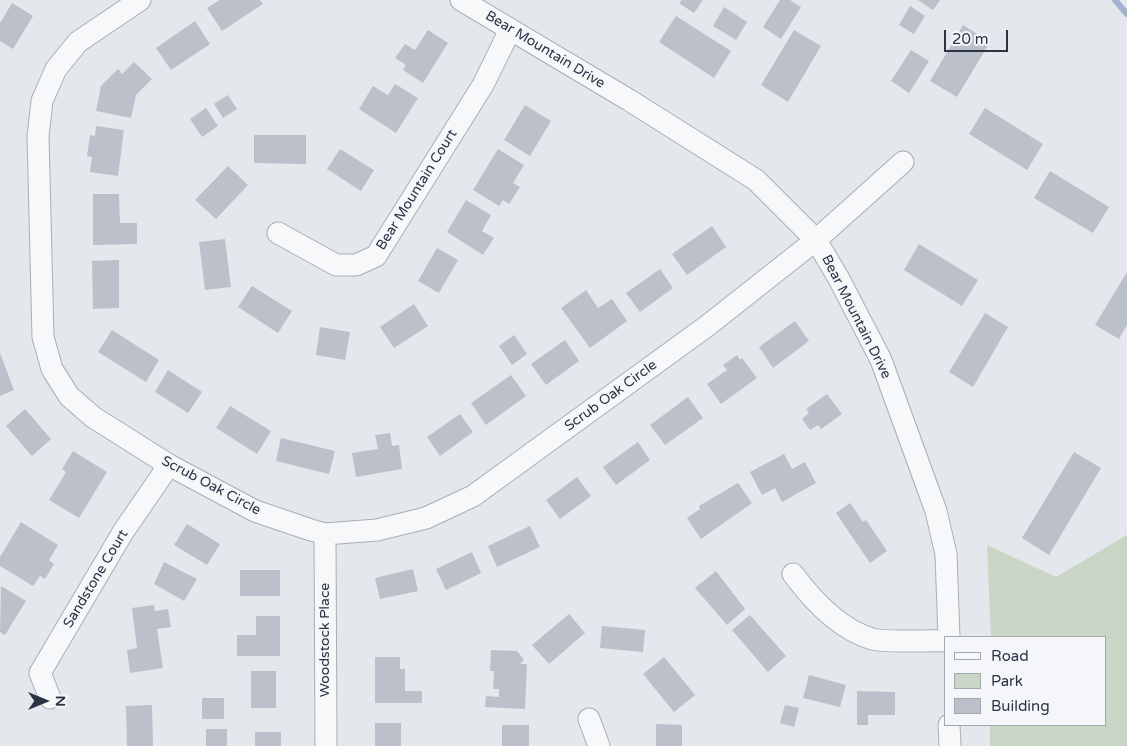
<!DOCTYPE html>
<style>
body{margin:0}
#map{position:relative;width:1127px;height:746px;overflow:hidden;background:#e4e7ec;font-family:"Varela Round",sans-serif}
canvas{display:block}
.legend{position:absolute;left:944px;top:636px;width:162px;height:90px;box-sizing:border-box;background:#f4f6f9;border:1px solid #a4a8b1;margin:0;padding:6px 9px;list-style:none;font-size:15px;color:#2b3445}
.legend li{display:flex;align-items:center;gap:10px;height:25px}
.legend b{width:25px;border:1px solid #a4a8b1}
.north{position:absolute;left:20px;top:676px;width:50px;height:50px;-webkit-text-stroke:4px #f4f6f9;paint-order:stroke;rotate:90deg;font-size:14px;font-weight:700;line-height:20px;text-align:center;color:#2b3445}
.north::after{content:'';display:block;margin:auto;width:18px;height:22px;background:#2b3445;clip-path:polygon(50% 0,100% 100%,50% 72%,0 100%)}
.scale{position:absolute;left:944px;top:30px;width:64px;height:22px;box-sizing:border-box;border:2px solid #2b3445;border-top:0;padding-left:6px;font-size:15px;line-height:18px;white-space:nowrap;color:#2b3445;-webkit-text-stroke:4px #f4f6f9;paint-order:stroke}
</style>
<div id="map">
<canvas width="1127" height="746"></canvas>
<ul class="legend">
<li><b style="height:6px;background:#f7f8fa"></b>Road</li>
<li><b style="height:14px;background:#c9d6c5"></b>Park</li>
<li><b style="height:14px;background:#bbc0ca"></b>Building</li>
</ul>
<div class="north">N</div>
<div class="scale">20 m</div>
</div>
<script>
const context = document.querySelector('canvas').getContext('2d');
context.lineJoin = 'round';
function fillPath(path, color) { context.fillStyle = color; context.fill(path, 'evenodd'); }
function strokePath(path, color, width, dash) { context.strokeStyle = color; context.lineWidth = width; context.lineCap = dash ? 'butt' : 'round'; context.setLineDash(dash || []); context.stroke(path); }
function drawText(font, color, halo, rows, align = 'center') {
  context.font = font + ' "Varela Round",sans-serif'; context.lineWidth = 4; context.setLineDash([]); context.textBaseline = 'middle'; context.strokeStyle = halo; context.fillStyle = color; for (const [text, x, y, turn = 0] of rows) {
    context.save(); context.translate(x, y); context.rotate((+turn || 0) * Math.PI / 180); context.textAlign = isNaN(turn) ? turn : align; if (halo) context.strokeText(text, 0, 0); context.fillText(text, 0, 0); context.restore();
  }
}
const green = new Path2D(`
 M1127,535V746H990V725H1106V637H991L987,545L1056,577Z`);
const stream = new Path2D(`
 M1115,0L1127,14`);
const building = new Path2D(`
 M220,0H260L263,4L222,31L207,8Z
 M682,0H703L694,13L679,3Z
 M780,0H790L801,7L781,39L763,27Z
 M918,0H940L933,10Z
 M12,3L33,16L13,49L0,41V23Z
 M910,6L925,16L914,34L899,25Z
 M724,7L747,22L736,40L713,26Z
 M676,16L731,51L714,78L659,42Z
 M195,21L210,44L171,70L156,48Z
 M963,25L990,42L957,97L930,81Z
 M428,30L448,43L423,83L403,70L406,65L395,58L405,44L415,50Z
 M794,30L821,46L788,102L761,85Z
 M911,50L929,61L909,93L891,81Z
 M134,62L152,79L136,95L131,118L96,111L101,86L118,69L122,74Z
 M395,84L418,98L396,133L359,109L373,86L388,95Z
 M228,95L237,109L223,118L214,104Z
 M525,105L551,121L530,156L504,140Z
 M206,108L218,126L202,137L190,119Z
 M985,108L1043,144L1027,170L969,134Z
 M96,126L124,130L118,176L90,172L92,157L87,156L90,135L95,136Z
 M254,135H306V164L254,163Z
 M340,149L374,170L361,191L327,169Z
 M498,149L524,165L513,183L520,187L509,204L503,200L499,206L473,190Z
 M228,166L248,185L216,219L195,200Z
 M1050,171L1109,207L1093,233L1034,198Z
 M93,194H119L120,223H137V244L93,245Z
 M466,200L491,215L482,231L494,238L483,255L447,232Z
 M712,226L726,247L687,275L672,254Z
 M225,239L231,287L205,290L199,242Z
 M919,244L978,280L962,306L904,270Z
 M437,248L458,260L439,293L418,281Z
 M119,260V308L93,309L92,261Z
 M660,269L673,288L640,312L626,293Z
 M1127,272V325L1119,339L1095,325Z
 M252,286L292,311L278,333L238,307Z
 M586,290L598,308L612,299L627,321L590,348L561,308Z
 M414,304L428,326L394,348L380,327Z
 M985,313L1008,327L973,387L949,372Z
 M795,321L809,341L773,368L759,347Z
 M320,327L350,332L345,360L316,355Z
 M112,330L159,360L146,382L98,352Z
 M514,335L527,354L512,365L499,346Z
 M565,340L579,361L546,385L531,364Z
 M0,353L14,390L0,396Z
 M737,355L740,360L742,358L757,378L721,404L707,384L727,370L723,365Z
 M168,370L202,392L188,413L155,392Z
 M511,375L526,396L486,425L471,403Z
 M827,394L842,414L821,429L818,425L810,430L802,419L809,413L806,409Z
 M688,397L703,418L665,445L650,425Z
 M230,406L271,431L257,454L216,428Z
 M25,409L51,439L32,456L6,426Z
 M460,414L473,432L440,456L427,437Z
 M390,433L392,446L399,445L402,469L356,477L352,453L378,449L375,435Z
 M281,438L335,451L329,474L276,461Z
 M638,442L650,460L616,485L603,467Z
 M73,451L107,472L79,518L49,500L66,472L62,469Z
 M1074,452L1101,468L1049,555L1022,538Z
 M784,454L792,469L805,462L816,483L782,502L775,488L762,495L750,472Z
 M577,477L591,496L560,519L546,500Z
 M738,483L752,503L701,539L687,518L700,509L699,506Z
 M850,503L863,522L866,520L887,551L870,563L836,513Z
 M21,522L58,545L49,560L54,564L45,579L40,576L33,586L0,566V557Z
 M187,524L220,544L207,565L174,545Z
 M530,526L540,547L497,567L488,546Z
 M472,552L481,573L446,590L436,569Z
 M164,562L197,579L184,601L154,584Z
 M413,569L418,591L380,599L375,578Z
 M240,570H280V596H240Z
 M716,571L745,609L727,625L695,588Z
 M1,586L26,601L5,635L0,632Z
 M154,605L155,611L168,609L171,627L157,629L163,668L130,673L127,650L137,648L132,608Z
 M569,614L585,633L549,664L532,645Z
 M750,615L786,656L768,672L732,630Z
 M256,616H280V656H237V635H256Z
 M602,626L645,630L643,652L600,648Z
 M491,650L517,651L524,660L520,664H527L525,709L485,707L486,696L499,697V689H493L494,671H490Z
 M375,657H400V669H405V691H422V703H375Z
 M664,657L695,695L674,712L643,674Z
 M251,671H276V708H251Z
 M809,675L846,685L840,707L803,698Z
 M857,691L895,692V715H868V725H857Z
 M202,698H224V719H202Z
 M152,705L153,746H127L126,706Z
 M785,705L799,708L794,727L780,723Z
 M375,723H401V746H375Z
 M656,724L682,725V746H656Z
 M502,725H529V746H502Z
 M206,729H227V746H206Z
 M255,732H281V746H255Z`);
const street = new Path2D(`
 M140,0L78,42L56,69L42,101L38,136L43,337L52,369L69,396L93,417L169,465L255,511L311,530L325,534L377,530L426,518L473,496L707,326L816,240L903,162
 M461,0L629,100L756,180L816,240L839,279L881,360L936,511L946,554L949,637
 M278,233L336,265H356L376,256L483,85L510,30
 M325,534L326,746
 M793,574C813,601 839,629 872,639C887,643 928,640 946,641
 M50,698L40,673L123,532L169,465
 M589,719L599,746
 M949,725L950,746`);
const streetNames = [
 ["Bear Mountain Drive",545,50,31],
 ["Bear Mountain Court",417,190,-58],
 ["Bear Mountain Drive",856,317,63],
 ["Scrub Oak Circle",611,396,-36],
 ["Scrub Oak Circle",211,486,28],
 ["Sandstone Court",96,579,-59],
 ["Woodstock Place",325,640,-90]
];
fillPath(green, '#c9d6c5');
strokePath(stream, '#9fb4cc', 6);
fillPath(building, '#bbc0ca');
strokePath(street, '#a9aeb7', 23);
strokePath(street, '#f7f8fa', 21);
drawText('14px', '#2b3445', '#f4f6f9', streetNames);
</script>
